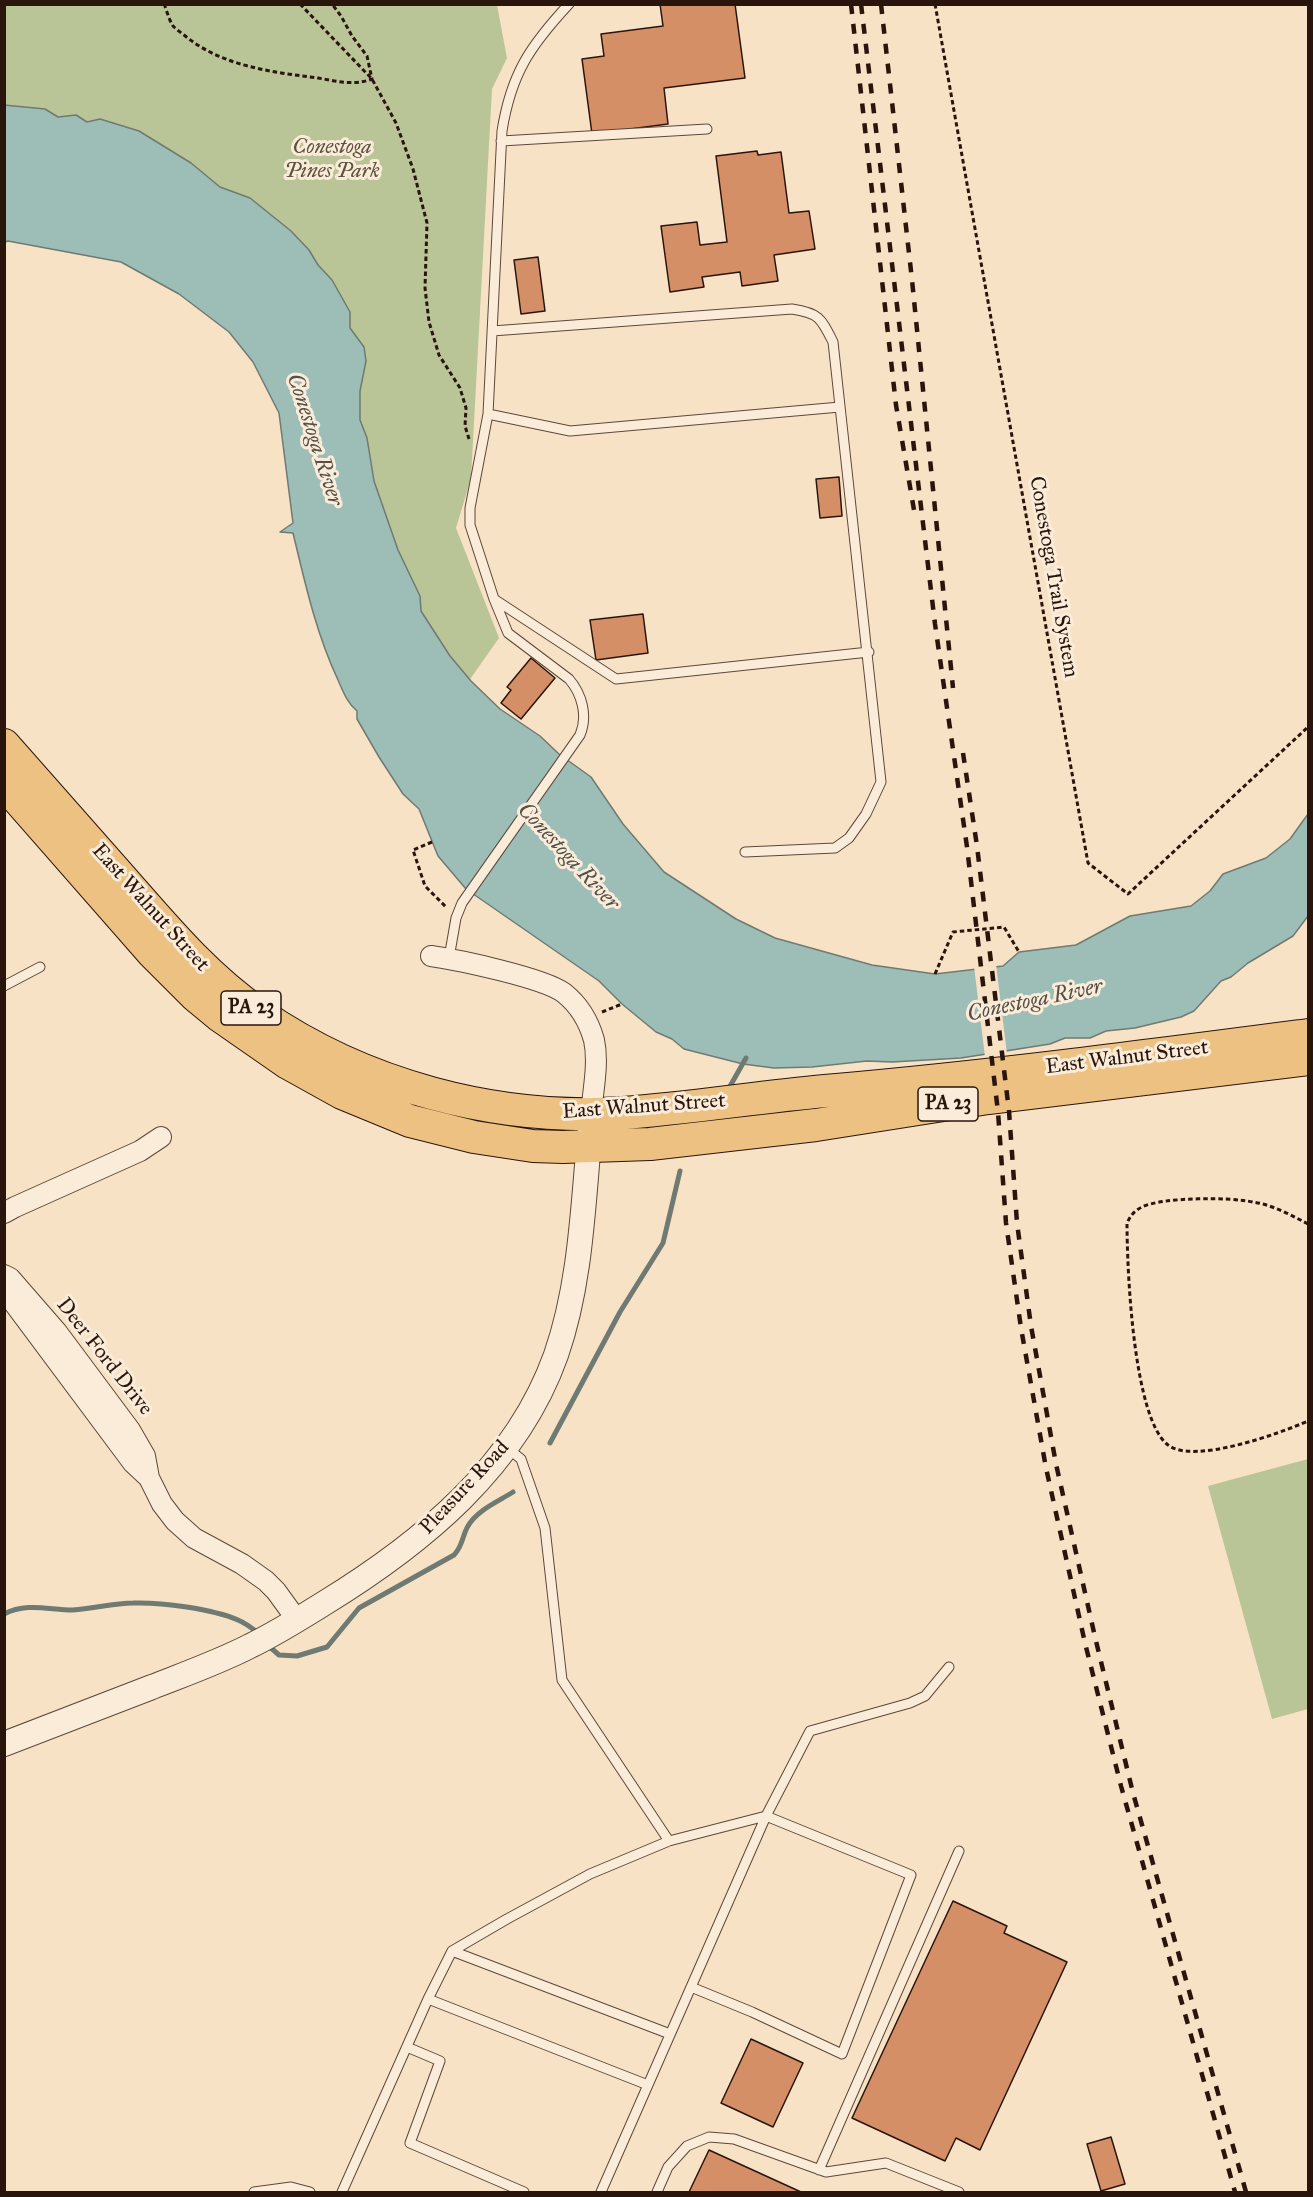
<!DOCTYPE html>
<style>
body{margin:0}
#map{position:relative;width:1313px;height:2197px;overflow:hidden;background:#f7e2c5;font-family:"IM FELL Great Primer",serif}
canvas{display:block}
.frame{position:absolute;inset:0;border:6px solid #2a150c;pointer-events:none}
</style>
<div id="map">
<canvas width="1313" height="2197"></canvas>
<div class="frame"></div>
</div>
<script>
const context = document.querySelector('canvas').getContext('2d');
context.lineJoin = 'round';
function fillPath(path, color) { context.fillStyle = color; context.fill(path, 'evenodd'); }
function strokePath(path, color, width, dash) { context.strokeStyle = color; context.lineWidth = width; context.lineCap = dash ? 'butt' : 'round'; context.setLineDash(dash || []); context.stroke(path); }
function drawText(font, color, halo, rows, align = 'center') {
  context.font = font + ' "IM FELL Great Primer",serif'; context.lineWidth = 6; context.setLineDash([]); context.textBaseline = 'middle'; context.strokeStyle = halo; context.fillStyle = color; for (const [text, x, y, turn = 0] of rows) {
    context.save(); context.translate(x, y); context.rotate((+turn || 0) * Math.PI / 180); context.textAlign = isNaN(turn) ? turn : align; if (halo) context.strokeText(text, 0, 0); context.fillText(text, 0, 0); context.restore();
  }
}
const green = new Path2D(`
 M5,5H497L507,58L492,89L471,478L456,528L499,638L435,729L279,333L5,186Z
 M1308,1459V1709L1272,1719L1208,1486Z`);
const water = new Path2D(`
 M4,105L45,109L58,117L76,115L87,122L100,119L139,131L191,163L220,187L250,198L291,231L309,250L318,265L332,280L350,312V328L364,347L366,361L360,391V420L367,438L374,481L398,550L420,596L421,611L450,656L471,681L500,709L540,736L559,754L591,777L623,824L664,872L736,919L775,938L872,965L935,974L1003,966L1019,952L1076,945L1130,916L1191,906L1210,891L1223,874L1266,858L1290,839L1308,814V916L1293,936L1248,963L1231,977L1221,981L1194,1011L1181,1017L1135,1028L1106,1031L1090,1038H1065L1050,1044L961,1058L892,1062L867,1061L812,1067L774,1068L743,1064L684,1049L672,1039L656,1032L622,1004L599,981L466,889L438,856L419,809L403,794L379,757L357,719V711C347,703 343,691 338,680C316,633 305,583 293,533L280,532L293,523L279,413L253,362L229,332L179,294L121,262L8,241L5,242Z`);
const pier = new Path2D(`
 M996,964L1007,1054L985,1057L974,966Z`);
const stream = new Path2D(`
 M729,1088L746,1058
 M550,1443L620,1312L663,1243L680,1171
 M4,1614C27,1602 49,1610 73,1610C93,1609 113,1603 133,1603C161,1602 213,1609 238,1620C245,1623 252,1628 258,1633
 M271,1648L279,1655L297,1656L327,1647L359,1608L454,1555C463,1546 462,1536 468,1526C477,1510 499,1501 513,1492`);
const building = new Path2D(`
 M660,4H735L745,78L664,88L668,124L592,134L582,59L604,56L601,34L663,26Z
 M757,151L758,155L781,152L789,213L809,211L815,249L774,255L778,281L742,286L740,272L702,277L704,287L670,292L661,226L697,222L700,245L727,242L716,156Z
 M538,257L545,311L521,314L514,260Z
 M839,477L842,516L820,518L816,479Z
 M643,614L648,653L596,660L590,620Z
 M531,658L555,678L521,719L501,703L511,690L507,687Z
 M953,1901L1007,1926L1004,1933L1067,1962L980,2150L956,2138L945,2161L852,2118Z
 M751,2039L803,2063L773,2127L721,2103Z
 M1111,2137L1125,2184L1101,2191L1087,2144Z
 M709,2150L801,2192H689Z`);
const path = new Path2D(`
 M164,4C167,11 169,20 173,26C176,29 180,32 184,35C221,66 271,72 318,78C336,81 354,86 372,79L367,56L352,36L341,16L332,4
 M300,4L372,79L396,123L413,169L427,223L425,288L429,322L439,355L460,388L466,408L465,426L469,439
 M935,4L1088,863L1128,894L1308,727
 M432,842L413,850L425,886L446,907
 M935,974L953,932L1004,927L1019,952
 M602,1012L622,1004
 M1308,1224C1291,1215 1273,1205 1253,1202C1230,1197 1162,1197 1142,1207C1134,1211 1131,1215 1127,1223C1127,1268 1133,1418 1168,1445C1193,1465 1281,1433 1308,1421`);
const service = new Path2D(`
 M501,141L707,129
 M492,331L792,309C819,313 821,318 833,342L881,782L866,814L849,838L835,848L745,852
 M488,414L570,431L840,407
 M494,599L616,679L869,652
 M449,958L456,918L462,903L580,735C588,716 582,694 569,679L508,633L494,599L470,525V508L488,414L502,131C511,74 530,46 569,4
 M4,986L40,967
 M506,1447L521,1459L545,1528L562,1680L669,1841
 M452,1951L670,2034
 M691,1987L766,1816L810,1731L910,1703L925,1696L949,1667
 M428,1999L648,2085
 M407,2047L440,2061L410,2143L524,2192
 M819,2170L959,1851
 M254,2192L291,2187L310,2192
 M342,2192L428,1999L452,1951L507,1919L590,1874L669,1841L766,1816L911,1875L842,2054L752,2012L691,1987L601,2192
 M657,2192L668,2167L687,2146L709,2137L734,2139L826,2172L886,2163L959,2192`);
const minor = new Path2D(`
 M431,956C459,960 544,978 564,993C579,1005 589,1022 594,1040C599,1063 593,1090 591,1114
 M4,1213L15,1207L140,1151L161,1137
 M4,1275L10,1278L57,1332L130,1430L145,1456L149,1478L162,1504L175,1521L194,1538L242,1564L266,1581L276,1591L297,1620
 M4,1290L133,1463L149,1478`);
const tertiary = new Path2D(`
 M4,1744C54,1725 103,1706 152,1687C185,1674 219,1662 250,1646C275,1634 299,1619 323,1604C421,1544 516,1467 556,1355C581,1283 583,1205 590,1130`);
const primary = new Path2D(`
 M4,745C44,790 84,836 124,881C166,929 206,977 258,1013C363,1086 496,1121 623,1113C691,1108 758,1097 825,1091C987,1077 1147,1056 1308,1035
 M4,783L153,953L196,996L219,1015L288,1063L342,1093L410,1121L474,1137L533,1146L563,1147L650,1144L816,1125L988,1098L1308,1059`);
const rail = new Path2D(`
 M851,4L896,405L914,510
 M861,4L935,624L967,847L998,1112L1006,1223L1021,1328L1046,1468L1085,1643L1121,1786L1235,2192
 M881,4L912,280L953,688
 M963,753L977,846L1009,1111L1017,1223L1031,1326L1056,1464L1095,1637L1133,1793L1246,2192`);
const shields = [
 [251,1008,60],
 [948,1104,60]
];
const shieldNames = [
 ["PA 23",251,1008],
 ["PA 23",948,1104]
];
const parkNames = [
 ["Conestoga",332,148],
 ["Pines Park",332,172]
];
const streetNames = [
 ["Conestoga Trail System",1053,577,80],
 ["East Walnut Street",150,908,48],
 ["East Walnut Street",1127,1058,-7],
 ["East Walnut Street",644,1107,-4],
 ["Deer Ford Drive",104,1357,52],
 ["Pleasure Road",465,1488,-47]
];
const waterNames = [
 ["Conestoga River",314,440,72],
 ["Conestoga River",568,857,47],
 ["Conestoga River",1035,1001,-12]
];
fillPath(green, '#b9c497');
fillPath(water, '#9dbdb7');
strokePath(water, '#6f7a73', 1.5);
fillPath(pier, '#f7e2c5');
strokePath(stream, '#6f7a73', 5);
fillPath(building, '#d48f67');
strokePath(building, '#2a150c', 1.5);
strokePath(service, '#5d483a', 11);
strokePath(minor, '#5d483a', 22);
strokePath(tertiary, '#5d483a', 26);
strokePath(primary, '#2a150c', 34);
strokePath(path, '#2a150c', 3, [4.5, 3]);
strokePath(service, '#faecd9', 9);
strokePath(minor, '#faecd9', 20);
strokePath(tertiary, '#faecd9', 24);
strokePath(primary, '#ecc182', 32);
strokePath(rail, '#2a150c', 4.5, [10, 10]);
for (const [x, y, w] of shields) { const box = new Path2D(); box.roundRect(x - w / 2, y - 17, w, 34, 4.5); context.fillStyle = '#faecd9'; context.fill(box); strokePath(box, '#2a150c', 1.5); }
drawText('bold 20px', '#2a150c', null, shieldNames);
drawText('italic 21px', '#5c523d', '#faecd9', parkNames);
drawText('21px', '#2a150c', '#faecd9', streetNames);
drawText('italic 22px', '#525048', '#faecd9', waterNames);
</script>
